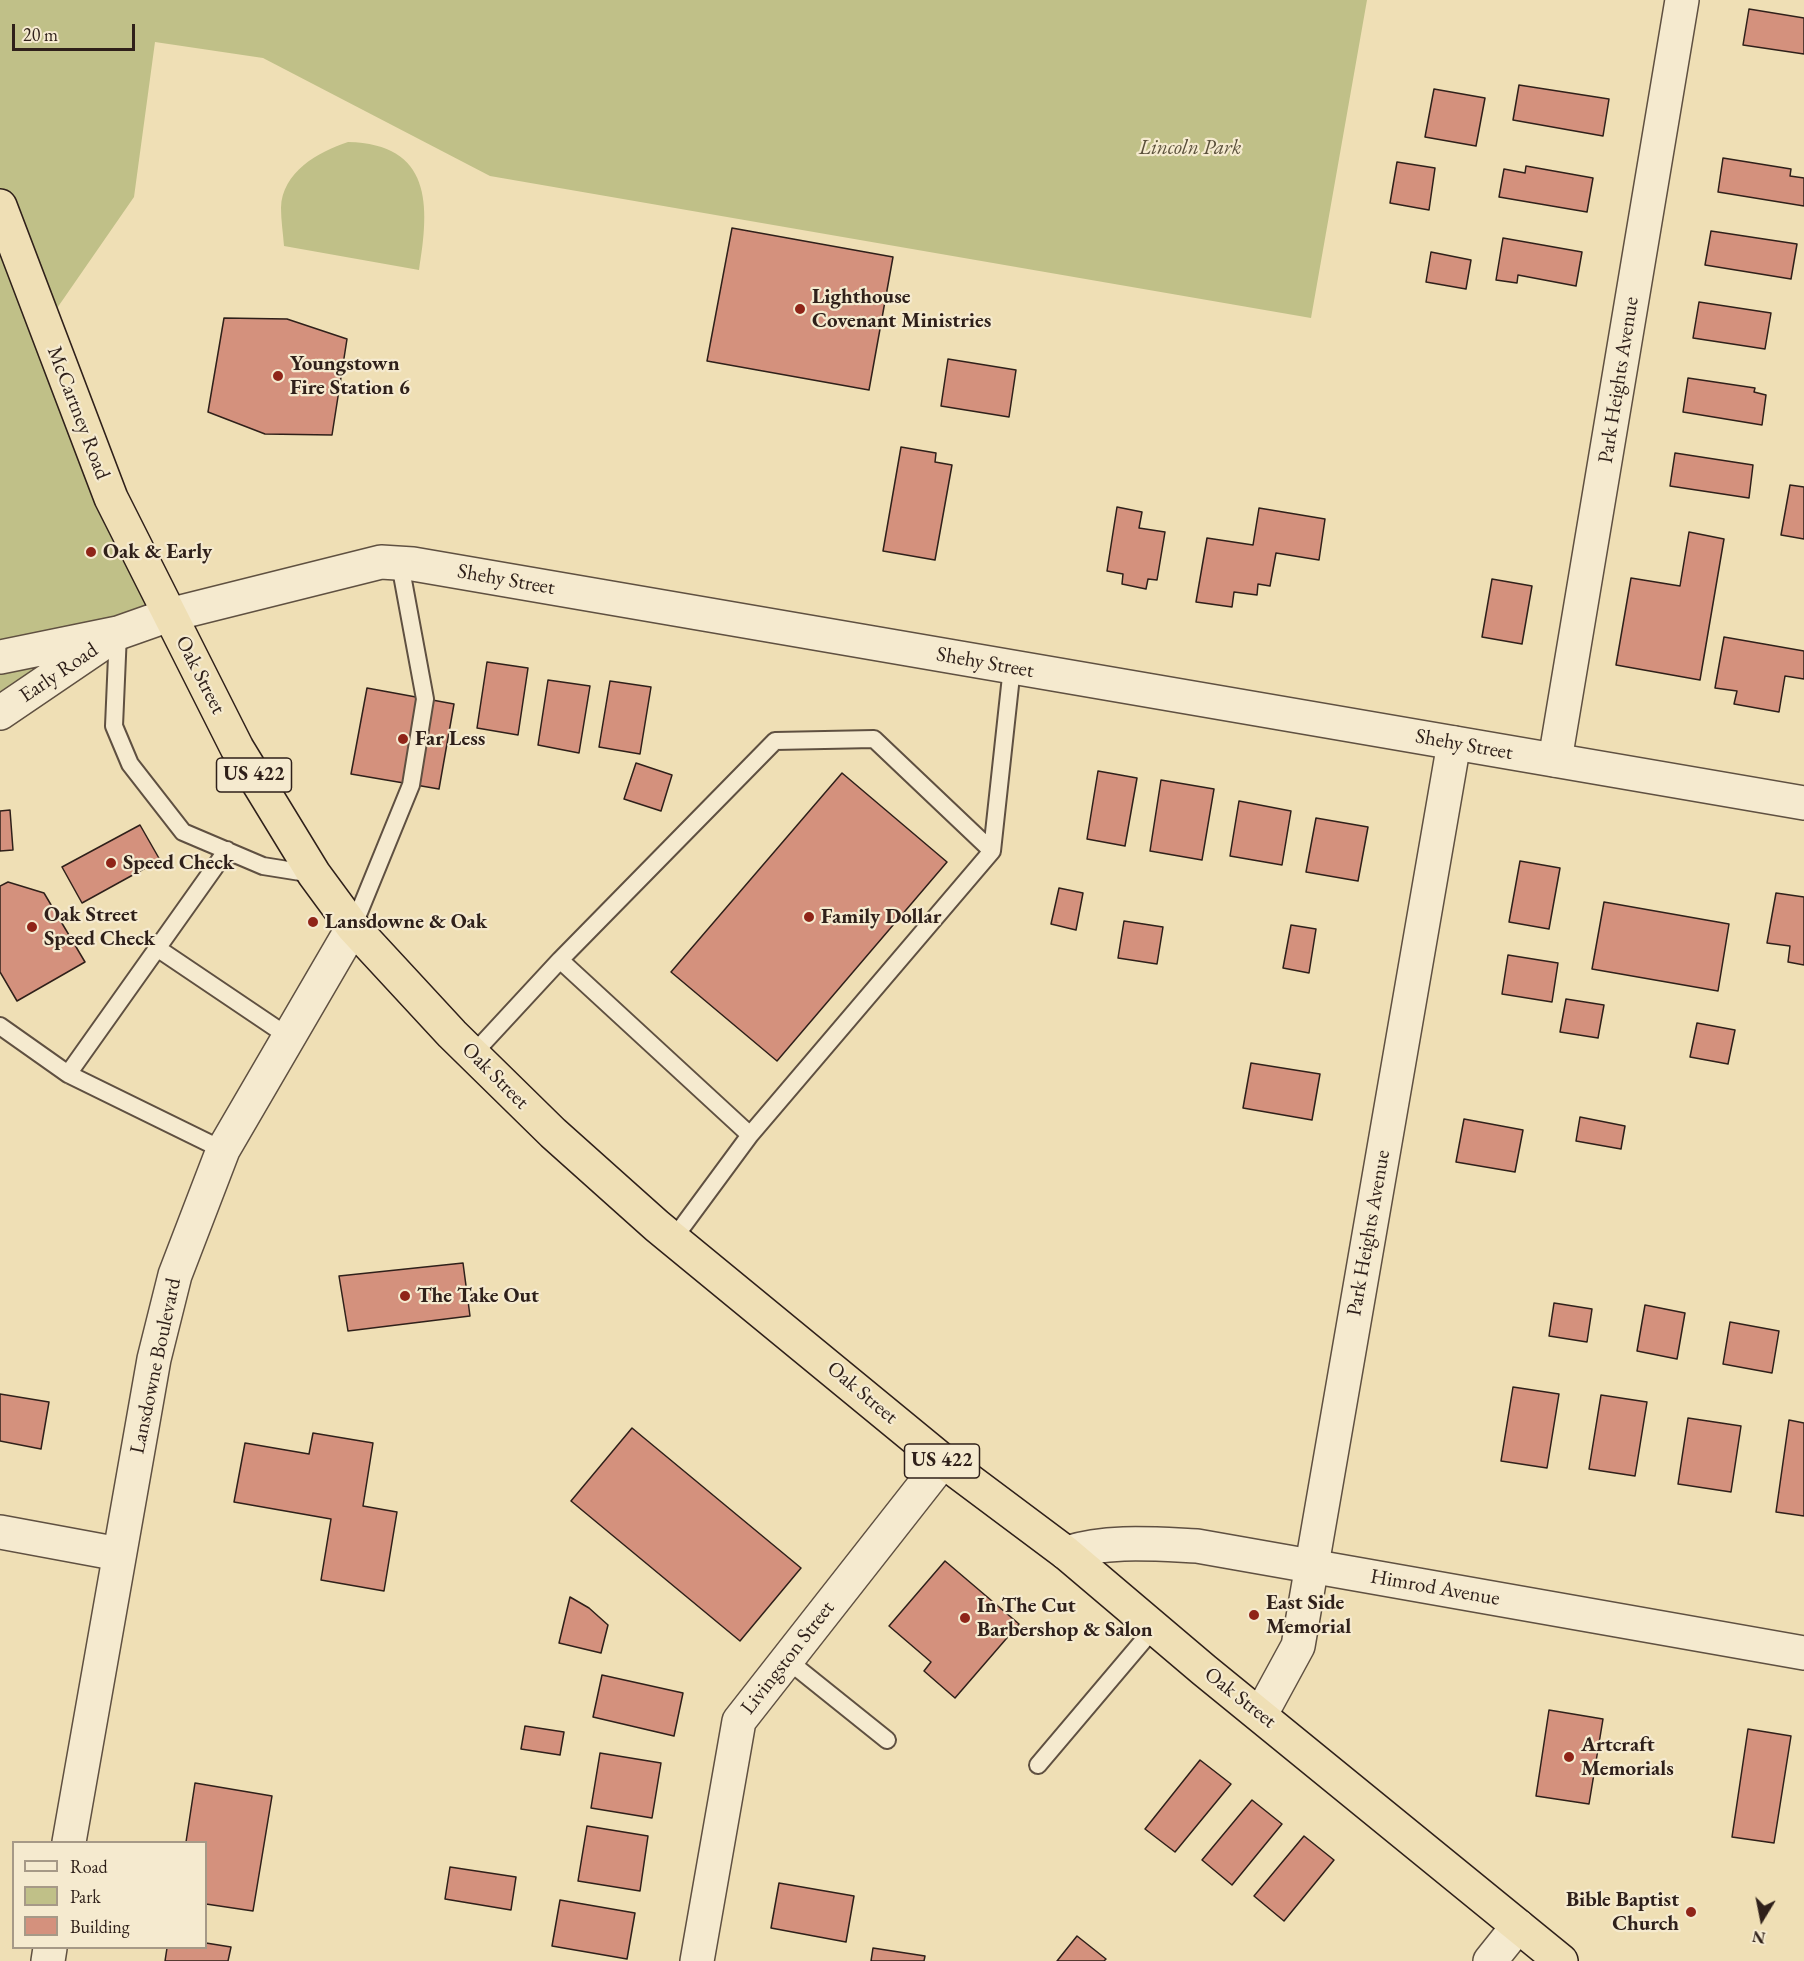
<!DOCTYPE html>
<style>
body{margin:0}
#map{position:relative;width:1804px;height:1961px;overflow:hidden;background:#efdfb5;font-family:"EB Garamond",serif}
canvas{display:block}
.legend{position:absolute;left:12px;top:1841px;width:195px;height:108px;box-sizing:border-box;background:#f5eacf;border:2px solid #a69987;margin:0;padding:8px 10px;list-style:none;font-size:18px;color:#2f201a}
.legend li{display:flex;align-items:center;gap:12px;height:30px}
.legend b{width:30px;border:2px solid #a69987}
.north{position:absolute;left:1732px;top:1889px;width:60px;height:60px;-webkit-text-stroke:4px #f5eacf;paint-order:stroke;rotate:190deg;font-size:16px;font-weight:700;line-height:24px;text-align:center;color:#2f201a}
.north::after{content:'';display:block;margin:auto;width:21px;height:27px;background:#2f201a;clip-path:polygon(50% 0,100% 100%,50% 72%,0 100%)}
.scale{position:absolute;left:12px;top:24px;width:123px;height:27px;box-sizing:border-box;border:3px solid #2f201a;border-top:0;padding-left:8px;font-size:18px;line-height:21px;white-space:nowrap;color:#2f201a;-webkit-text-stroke:4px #f5eacf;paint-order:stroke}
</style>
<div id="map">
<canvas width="1804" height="1961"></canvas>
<ul class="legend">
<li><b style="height:8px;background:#f5eacf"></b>Road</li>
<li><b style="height:16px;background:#c0c088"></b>Park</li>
<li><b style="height:16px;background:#d4917d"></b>Building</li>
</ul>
<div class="north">N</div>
<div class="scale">20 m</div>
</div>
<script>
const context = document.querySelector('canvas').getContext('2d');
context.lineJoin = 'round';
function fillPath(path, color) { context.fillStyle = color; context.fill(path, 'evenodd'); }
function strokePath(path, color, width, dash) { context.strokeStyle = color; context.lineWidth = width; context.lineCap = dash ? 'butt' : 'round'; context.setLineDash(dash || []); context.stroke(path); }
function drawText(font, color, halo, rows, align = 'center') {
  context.font = font + ' "EB Garamond",serif'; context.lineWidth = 4.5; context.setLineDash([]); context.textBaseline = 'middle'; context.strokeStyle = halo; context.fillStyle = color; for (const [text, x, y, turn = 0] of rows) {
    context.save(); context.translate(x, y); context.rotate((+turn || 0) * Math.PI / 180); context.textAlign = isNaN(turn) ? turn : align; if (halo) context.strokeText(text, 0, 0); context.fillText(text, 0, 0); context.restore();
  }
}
const green = new Path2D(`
 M0,0H1367L1311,318L490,176L263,58L155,42L134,197L44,327L169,615L0,713Z
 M348,142C432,144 430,205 419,270L284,246C283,233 281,220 281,208C282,172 318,152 348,142Z`);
const building = new Path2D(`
 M1749,9L1804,18V54L1743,45Z
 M1519,85L1609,99L1603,136L1513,120Z
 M1434,89L1485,98L1476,146L1425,137Z
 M1723,158L1791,169L1790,176L1804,178V206L1718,192Z
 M1397,162L1435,168L1429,210L1390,203Z
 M1526,166L1593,178L1587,212L1499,197L1504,169L1525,173Z
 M732,228L893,257L869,390L707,361Z
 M1711,231L1797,244L1791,279L1705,265Z
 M1503,238L1582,252L1576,286L1518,275L1517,283L1496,280Z
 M1431,252L1471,260L1466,289L1426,282Z
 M1699,302L1771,313L1765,349L1693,338Z
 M224,318L287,319L347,339L332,435L265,434L208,412Z
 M948,359L1016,370L1009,417L941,406Z
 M1688,378L1755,388L1754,392L1766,395L1762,425L1683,412Z
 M901,447L936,453L935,462L952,465L935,560L883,551Z
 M1675,453L1753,465L1749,498L1670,486Z
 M1790,485L1804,487V539L1781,535Z
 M1117,507L1142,512L1139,528L1165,532L1157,580L1148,579L1146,589L1122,584L1123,574L1107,571Z
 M1259,508L1325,519L1319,560L1276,553L1270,586L1258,584L1257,595L1234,592L1232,607L1196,602L1207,538L1253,545Z
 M1689,532L1724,539L1700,680L1616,665L1631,578L1680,586Z
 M1492,579L1532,586L1522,644L1482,637Z
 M1724,637L1804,651V679L1785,676L1779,712L1734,704L1737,691L1715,688Z
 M487,662L528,668L518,735L477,728Z
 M548,680L590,686L579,753L538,745Z
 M610,681L651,687L640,754L599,747Z
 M367,688L454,704L439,789L351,774Z
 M636,763L672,775L661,811L624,799Z
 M1098,771L1137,778L1125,846L1087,839Z
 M842,773L947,862L777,1061L671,972Z
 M1161,780L1214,789L1202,860L1150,851Z
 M1239,801L1291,811L1282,865L1230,856Z
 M10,810L13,850L0,851V811Z
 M1316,818L1368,827L1358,881L1306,872Z
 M140,825L160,860L82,903L62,867Z
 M1520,861L1560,868L1549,929L1509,922Z
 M8,882L44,893L85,962L17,1001L0,972V886Z
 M1059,888L1083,893L1076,930L1051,924Z
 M1776,893L1804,897V965L1788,962L1790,946L1767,943Z
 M1604,902L1729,924L1718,991L1592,969Z
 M1124,921L1163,927L1157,964L1118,958Z
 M1291,925L1316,929L1309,973L1283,968Z
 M1508,955L1558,963L1552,1002L1502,994Z
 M1566,999L1604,1005L1598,1038L1560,1032Z
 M1697,1023L1735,1030L1728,1064L1690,1057Z
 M1251,1063L1320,1074L1312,1120L1243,1108Z
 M1580,1117L1625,1126L1621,1149L1576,1141Z
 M1464,1119L1523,1130L1515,1172L1456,1162Z
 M463,1263L470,1316L348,1331L339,1276Z
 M1554,1303L1592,1309L1587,1342L1549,1336Z
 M1645,1305L1685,1313L1677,1359L1637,1351Z
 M1730,1322L1779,1331L1772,1373L1723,1364Z
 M1513,1387L1559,1394L1547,1468L1501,1461Z
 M0,1394L49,1402L41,1449L0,1441Z
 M1601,1395L1647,1402L1635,1476L1589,1469Z
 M1688,1418L1741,1426L1731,1492L1678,1484Z
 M1789,1420L1804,1423V1516L1776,1512Z
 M632,1428L801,1568L740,1641L571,1501Z
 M313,1433L373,1443L363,1506L397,1512L384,1591L321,1580L331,1519L234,1502L245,1443L309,1454Z
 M945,1561L1019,1624L955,1698L924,1671L931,1662L889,1626Z
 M570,1597L589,1608L608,1625L601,1653L559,1643Z
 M602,1675L683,1693L674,1736L593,1717Z
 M1549,1710L1603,1719L1589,1804L1536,1796Z
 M525,1726L564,1732L560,1755L521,1749Z
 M1748,1729L1791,1736L1774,1843L1732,1837Z
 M600,1753L661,1763L652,1818L591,1808Z
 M1200,1760L1231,1784L1175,1852L1145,1829Z
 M195,1783L272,1796L253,1911L206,1904V1842H186Z
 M1252,1800L1282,1824L1232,1885L1202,1860Z
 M587,1826L648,1836L640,1891L578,1881Z
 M1304,1836L1334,1860L1284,1921L1254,1896Z
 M450,1867L516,1877L511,1910L445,1899Z
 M779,1883L854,1896L846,1942L771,1928Z
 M560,1900L635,1913L627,1959L552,1946Z
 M1077,1936L1106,1959L1104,1961H1057Z
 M206,1943L231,1947L228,1961H165L167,1948H206Z
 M873,1948L925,1956L924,1961H871Z`);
const service = new Path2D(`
 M118,633L114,726L130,764L183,832L263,866L313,874
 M353,927L411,785L425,699L400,564
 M157,948L289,1037
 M0,1026L68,1074L223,1150
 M473,1054L560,960
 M68,1074L227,850
 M750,1135L560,960L775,741L874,739L992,851
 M674,1238L750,1135L992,851L1012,667
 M786,1659L887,1740
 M1038,1765L1154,1628`);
const minor = new Path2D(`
 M1555,760L1682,0
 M0,1532L119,1554
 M1261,1714L1298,1646L1454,743
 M697,1961L739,1721L943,1461
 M1490,1961L1518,1926`);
const tertiary = new Path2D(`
 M0,657L118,633L169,615L381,562L413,564L1804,803
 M0,713L106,641
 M1066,1553C1109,1540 1152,1544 1197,1546L1804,1653
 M69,1842L154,1359L175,1275L223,1150L353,927
 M48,1961L50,1948`);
const trunk = new Path2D(`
 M0,206L111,498L237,748L314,874L353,927L452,1034L553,1133L657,1226L943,1461L1066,1553L1204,1670L1561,1961`);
const markers = [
 [800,309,6,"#8f2418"],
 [278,376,6,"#8f2418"],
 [91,552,6,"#8f2418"],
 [403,739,6,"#8f2418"],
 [111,863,6,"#8f2418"],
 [809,917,6,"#8f2418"],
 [313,922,6,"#8f2418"],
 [32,927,6,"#8f2418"],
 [405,1296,6,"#8f2418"],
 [1254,1615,6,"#8f2418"],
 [965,1618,6,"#8f2418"],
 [1569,1757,6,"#8f2418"],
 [1691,1912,6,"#8f2418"]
];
const shields = [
 [254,775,75],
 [942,1461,75]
];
const shieldNames = [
 ["US 422",254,775],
 ["US 422",942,1461]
];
const parkNames = [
 ["Lincoln Park",1190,148]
];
const poiNames = [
 ["Lighthouse",812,297],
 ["Covenant Ministries",812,321],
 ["Youngstown",290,364],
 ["Fire Station 6",290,388],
 ["Oak & Early",103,552],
 ["Far Less",415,739],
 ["Speed Check",123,863],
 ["Oak Street",44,915],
 ["Speed Check",44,939],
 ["Family Dollar",821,917],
 ["Lansdowne & Oak",325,922],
 ["The Take Out",417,1296],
 ["East Side",1266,1603],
 ["Memorial",1266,1627],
 ["In The Cut",977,1606],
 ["Barbershop & Salon",977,1630],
 ["Artcraft",1581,1745],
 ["Memorials",1581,1769],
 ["Bible Baptist",1679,1900,"right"],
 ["Church",1679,1924,"right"]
];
const streetNames = [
 ["Park Heights Avenue",1619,380,-81],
 ["McCartney Road",78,413,69],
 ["Shehy Street",506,580,10],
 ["Shehy Street",985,663,10],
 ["Early Road",59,673,-34],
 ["Oak Street",200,675,63],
 ["Shehy Street",1464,745,10],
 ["Oak Street",495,1076,45],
 ["Park Heights Avenue",1369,1233,-80],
 ["Lansdowne Boulevard",156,1366,-78],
 ["Oak Street",862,1393,40],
 ["Himrod Avenue",1435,1588,10],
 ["Livingston Street",788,1658,-52],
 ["Oak Street",1240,1698,38]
];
fillPath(green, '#c0c088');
fillPath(building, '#d4917d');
strokePath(building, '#2f201a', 1.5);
strokePath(service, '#5f5041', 20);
strokePath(minor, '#5f5041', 36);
strokePath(tertiary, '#5f5041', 36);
strokePath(trunk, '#2f201a', 36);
strokePath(service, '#f5eacf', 16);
strokePath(minor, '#f5eacf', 33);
strokePath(tertiary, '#f5eacf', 33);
strokePath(trunk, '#efdfb5', 33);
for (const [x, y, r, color] of markers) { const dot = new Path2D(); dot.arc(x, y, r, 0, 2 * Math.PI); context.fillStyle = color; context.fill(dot); strokePath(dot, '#f5eacf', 2); }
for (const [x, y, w] of shields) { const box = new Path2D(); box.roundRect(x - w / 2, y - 17, w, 34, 4.5); context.fillStyle = '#f5eacf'; context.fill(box); strokePath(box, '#2f201a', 1.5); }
drawText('bold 20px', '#2f201a', null, shieldNames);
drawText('italic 21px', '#5a503b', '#f5eacf', parkNames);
drawText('bold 21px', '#2f201a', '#f5eacf', poiNames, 'left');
drawText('21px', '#2f201a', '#f5eacf', streetNames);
</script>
